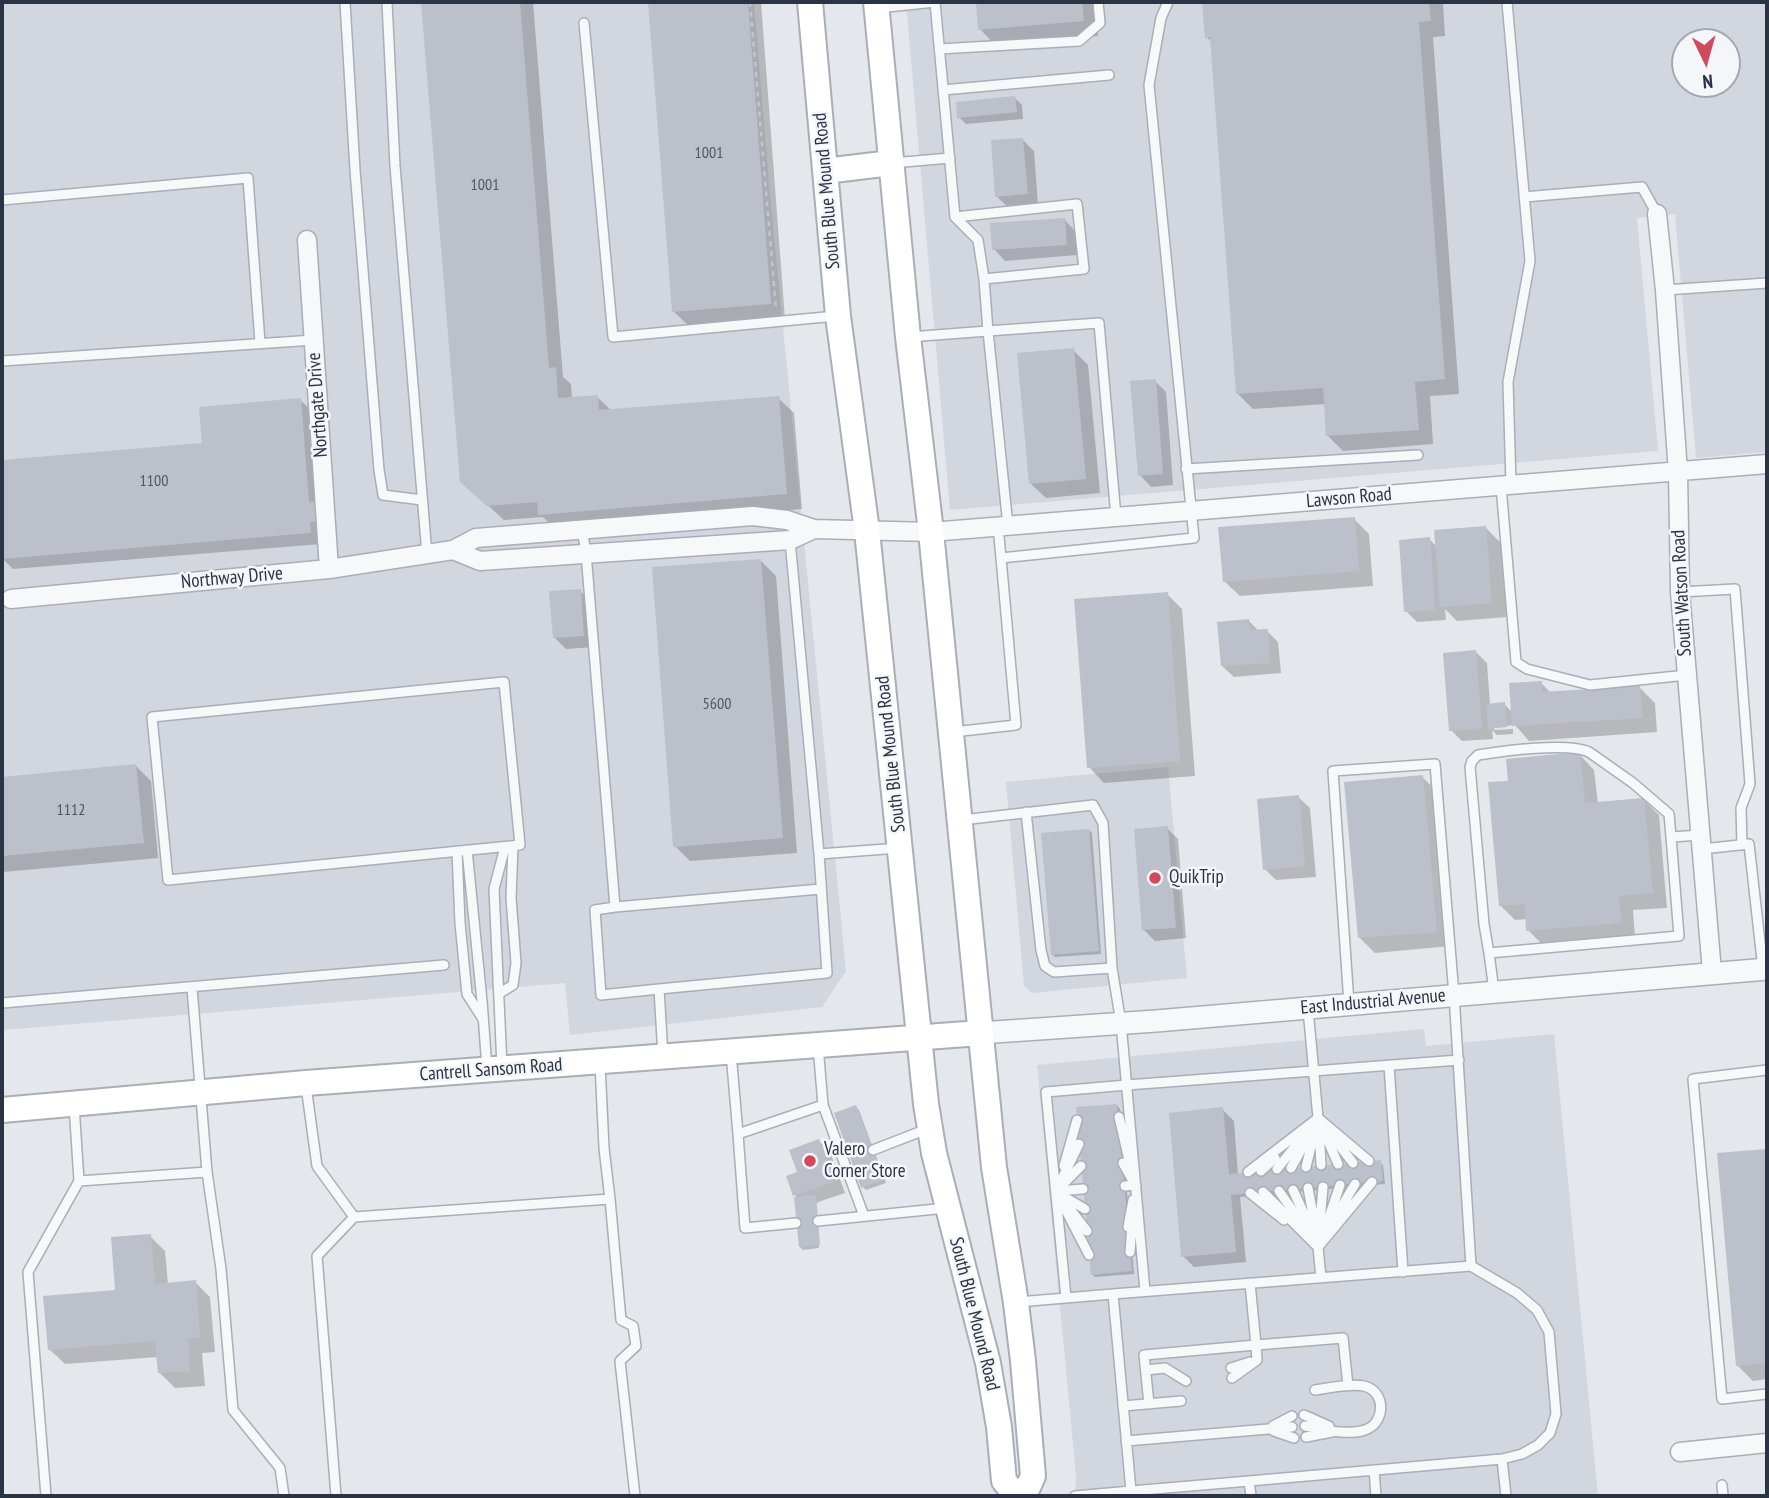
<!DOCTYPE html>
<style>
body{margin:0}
#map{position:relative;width:1769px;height:1498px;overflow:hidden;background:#e4e7ec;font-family:"PT Sans Narrow",sans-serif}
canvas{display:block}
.frame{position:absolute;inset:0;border:4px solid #2b3445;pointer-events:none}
.north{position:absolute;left:1671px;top:28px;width:70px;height:70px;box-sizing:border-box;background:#f4f6f9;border:2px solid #a4a8b1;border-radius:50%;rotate:175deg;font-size:19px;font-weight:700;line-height:28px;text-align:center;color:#2b3445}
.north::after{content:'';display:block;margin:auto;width:24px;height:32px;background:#d1495b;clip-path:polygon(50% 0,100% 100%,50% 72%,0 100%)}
</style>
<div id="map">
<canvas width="1769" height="1498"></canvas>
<div class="frame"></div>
<div class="north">N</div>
</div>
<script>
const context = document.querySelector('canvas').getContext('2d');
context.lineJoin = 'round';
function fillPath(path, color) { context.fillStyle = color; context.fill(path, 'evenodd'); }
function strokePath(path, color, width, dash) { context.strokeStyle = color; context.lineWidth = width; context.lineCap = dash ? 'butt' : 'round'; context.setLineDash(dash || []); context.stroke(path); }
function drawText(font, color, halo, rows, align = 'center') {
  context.font = font + ' "PT Sans Narrow",sans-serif'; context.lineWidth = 5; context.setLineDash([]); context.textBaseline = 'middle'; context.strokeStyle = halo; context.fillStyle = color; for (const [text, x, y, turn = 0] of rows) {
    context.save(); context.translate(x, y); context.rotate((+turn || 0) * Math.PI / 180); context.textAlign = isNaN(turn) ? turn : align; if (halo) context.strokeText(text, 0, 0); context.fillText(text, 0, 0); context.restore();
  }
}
const built = new Path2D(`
 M2,2H754L770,194L846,971L822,1007L570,1035L565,983L2,1030Z
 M906,2H1767V452L1696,458L1675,214L1637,218L1658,451L950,510ZM1685,42H1727V84H1685Z
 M1168,767L1187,978L1032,993L1024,986L1006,782Z
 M1424,1029L1426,1046L1554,1034L1598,1496H1075L1076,1475L1037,1065Z`);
const shadow = new Path2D(`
 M423,2H533L563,377L571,384L572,399L597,397L612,411L778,398L794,413L802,509L555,529L543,517L504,520L461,481Z
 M650,2H761L785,319L689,326L673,311Z
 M977,2H1095L1098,36L995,45L980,29Z
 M1204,2H1443L1445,36L1433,37L1459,394L1430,396L1433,444L1343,451L1328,436L1326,404L1253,409L1238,394L1212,43L1207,37Z
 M1015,98L1022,105L1023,119L966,124L959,117Z
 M1023,140L1034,151L1038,205L1008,207L996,196Z
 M1064,219L1075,231L1077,255L1005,261L994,249Z
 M1073,350L1088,365L1100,493L1046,498L1030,483Z
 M1155,381L1166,392L1173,485L1151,487L1140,475Z
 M300,400L312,411L321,544L13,569L2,558V462L204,445Z
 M1354,519L1369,534L1373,586L1240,596L1224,581Z
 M1486,528L1501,543L1507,617L1457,621L1445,609L1446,620L1417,622L1406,611L1429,539L1437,547Z
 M761,561L776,576L797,853L690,861L675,846Z
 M580,591L592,602L595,647L566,649L555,638Z
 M1167,594L1182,609L1195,776L1104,783L1089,767Z
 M1249,621L1259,631H1267L1278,642L1281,673L1234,677L1222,666Z
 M1476,652L1487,663L1490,705L1504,704L1513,713L1541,683L1552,694L1640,688L1655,703L1657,732L1529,741L1515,725L1494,727V730L1513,729V734L1497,735L1492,730L1493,739L1462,741L1451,730Z
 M1579,754L1594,770L1598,804L1644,800L1659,815L1667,908L1633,910L1635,937L1543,945L1528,930L1527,919L1515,920L1500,905Z
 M136,766L151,781L158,858L3,872L2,871V779Z
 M1422,777L1438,792L1451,946L1375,953L1360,938Z
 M1298,797L1310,808L1316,877L1276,880L1265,869Z
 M1167,828L1178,839L1186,938L1155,941L1144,930Z
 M1089,830L1092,833L1101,954L1055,957L1052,954Z
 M1117,1105L1120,1109L1134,1274L1095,1277L1092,1274Z
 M856,1107L859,1110L886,1183L866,1190L863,1187Z
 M1222,1109L1234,1121L1238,1175L1380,1162L1383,1165L1385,1184L1240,1197L1246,1262L1194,1267L1183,1256Z
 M819,1141L830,1152L845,1193L818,1202L823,1248L818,1203H815L819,1248L803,1250L800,1247L796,1196L788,1177L799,1173Z
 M1767,1150V1379L1753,1381L1737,1365L1718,1155Z
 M150,1236L165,1251L168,1284L195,1282L210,1297L215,1352L202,1353L205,1386L175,1388L160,1373L158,1357L65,1364L49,1349L117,1291Z`);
const building = new Path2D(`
 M421,2H520L549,368L556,367L558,398L598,395L599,410L779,396L787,494L538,515L537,502L487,506L460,482Z
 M648,2H748L771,304L672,312Z
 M976,2H1082L1084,21L978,30Z
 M1202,2H1429L1431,21L1419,22L1445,379L1415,382L1419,430L1326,436L1323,388L1236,394L1210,37L1205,38Z
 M1015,96L1017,112L957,118L956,102Z
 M1023,138L1028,194L995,197L991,140Z
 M1065,218L1067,245L992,250L990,223Z
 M1074,348L1086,479L1029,484L1017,353Z
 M1156,379L1163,474L1138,476L1130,381Z
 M301,398L309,502L318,501L320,521L310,522L311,533L2,559V460L202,443L199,407Z
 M1355,517L1359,571L1223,582L1218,527Z
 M1486,526L1492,603L1440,607L1434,530Z
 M1430,537L1435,610L1404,612L1399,540Z
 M761,559L783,838L673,847L652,567Z
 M581,589L584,636L553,638L549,591Z
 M1168,592L1180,761L1087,768L1074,599Z
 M1249,619L1250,630L1268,629L1270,663L1221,666L1217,622Z
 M1476,650L1482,728L1449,731L1443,653Z
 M1542,681V692L1640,686L1643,718L1512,726L1509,683Z
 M1505,702L1507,727L1488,729L1486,704Z
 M1580,752L1585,803L1644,798L1653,893L1619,896L1621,923L1526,931L1525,904L1499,906L1488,782L1508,781L1506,759Z
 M136,764L144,843L2,856V777Z
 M1423,775L1437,932L1358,938L1344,782Z
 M1299,795L1305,866L1263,870L1257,799Z
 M1168,826L1176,928L1142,930L1134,829Z
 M1089,829L1099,951L1051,955L1041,833Z
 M1117,1104L1132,1271L1091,1275L1076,1107Z
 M856,1105L884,1180L861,1188L834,1113Z
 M1223,1107L1229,1174L1381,1160L1383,1181L1231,1195L1236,1252L1181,1257L1169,1113Z
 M819,1139L834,1182L793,1196L786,1176L797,1172L789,1150Z
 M1767,1149V1363L1736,1366L1717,1153Z
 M816,1195L820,1245L799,1247L794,1197Z
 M151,1234L155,1284L196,1280L200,1337L188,1339L190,1371L158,1373L155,1341L48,1350L43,1296L115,1290L111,1237Z`);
const path = new Path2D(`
 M750,2L776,309`);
const service = new Path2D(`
 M345,2L355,170L379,470L383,495L422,500
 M387,2L395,166L427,555
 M1507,2L1530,261L1508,382L1511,485
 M878,8L935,2L955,217L1077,204L1084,269L984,279L988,331L909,337
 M584,23L613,337L836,316
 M939,49L1079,41L1100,23L1098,2
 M943,90L1109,75
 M892,163L950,158
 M1524,197L1642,187L1657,214
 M2,200L248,178L260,343
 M955,217L978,240L984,279
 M1665,290L1767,283
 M2,361L314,340
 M1186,469L1418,455
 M1501,486L1516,662L1527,669L1590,685L1687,675
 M998,526L1001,558
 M1008,526L988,331L1099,323L1116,517
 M582,529L586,553L615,907L595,910L601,995L659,989
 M790,540L819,854L899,848
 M1680,592L1735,589L1750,784L1741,808L1742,845
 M504,682L520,845L168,880L152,717Z
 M953,732L1016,725L1001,558L1194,538L1149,85L1161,18L1168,2
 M1026,812L1041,950L1045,966L1054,972L1112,968
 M962,820L1093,805L1103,823L1112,968L1121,1023L1145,1291
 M1702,849L1749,844L1763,969
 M467,850L482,1001L487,1068
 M457,851L460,923L467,994L483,1019
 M615,907L821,889
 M1489,953L1484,924L1470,767L1472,761L1478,755C1503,751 1568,742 1589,752L1633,783L1669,814L1671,837
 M192,988L207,1172L221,1269L233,1410L280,1468L284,1496
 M1494,991L1489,953L1679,936L1671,837L1701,835
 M500,993L513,985L516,963L511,898L513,846
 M2,1003L444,965
 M1308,1009L1318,1118L1369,1161
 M731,1053L738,1134L823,1105L818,1046
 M663,1056L659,989L827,973L819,854
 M1389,1065L1403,1272
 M502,1067L494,889L505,847
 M1767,1070L1693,1079L1722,1399L1767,1394
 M306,1086L317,1166L354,1217L317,1256L336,1496
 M74,1105L79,1181L207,1172
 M823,1105L864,1216
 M1119,1117L1129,1160
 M1319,1120L1338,1164
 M1319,1129L1321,1165
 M1330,1133L1353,1163
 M738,1134L745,1228L796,1223
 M1079,1144L1056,1191L1081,1166
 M873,1150L927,1129
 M1123,1163L1133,1181
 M1064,1166L1077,1120
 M1306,1167L1318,1118
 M1291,1168L1307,1139
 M1277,1169L1309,1129
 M1261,1171L1275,1158
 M1248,1172L1318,1118L1322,1122
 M1355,1184L1318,1247L1372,1182
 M1125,1186L1136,1185
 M1308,1188L1316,1231
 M1293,1190L1311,1229
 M1056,1191L1083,1189
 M1263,1192L1318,1247L1279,1191
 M1250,1193L1284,1220
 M1063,1196L1085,1209
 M610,1199L621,1320L633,1326L636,1346L620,1361L635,1496
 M354,1217L610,1199L604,1148L600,1064
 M818,1221L946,1208
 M1326,1226L1340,1185
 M1128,1227L1133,1200
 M1087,1231L1056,1191L1089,1255
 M1315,1244L1318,1247L1321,1278
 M1318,1244L1323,1187
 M1130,1252L1133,1211
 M1066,1298L1046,1092L1127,1085L1459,1060
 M1018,1302L1113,1294L1471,1266L1454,995L1435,764L1333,771L1349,1004
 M1231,1368L1250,1362
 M1146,1370L1165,1368L1186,1381
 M1232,1378L1257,1360L1256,1345L1343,1338L1348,1386
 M1149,1404L1144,1355L1256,1345L1250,1283
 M1123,1406L1181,1401
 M1304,1415L1329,1426
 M1273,1426L1292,1416
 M1305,1426C1323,1429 1347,1436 1365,1430C1386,1423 1386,1391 1364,1386C1351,1383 1329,1388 1315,1390
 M1274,1431L1294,1438
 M1306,1437L1332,1432
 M1126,1441L1292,1427
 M1502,1459L1506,1496
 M1374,1470L1376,1496
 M1249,1481L1502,1459L1522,1454L1538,1445L1550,1433L1556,1414L1549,1332L1537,1310L1517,1293L1471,1266
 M1722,1485L1723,1496
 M1131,1491L1249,1481L1251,1496
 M46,1496L28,1272L79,1181
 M1075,1496L1131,1491L1113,1294`);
const minor = new Path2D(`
 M1657,214L1665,290L1678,472L1680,592L1712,972
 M307,240L329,569
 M453,550L480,561L790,540L814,529
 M11,599L329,569L453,550L476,538L753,516L787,520L814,529L931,532L1767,464
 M1680,1452L1767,1443`);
const tertiary = new Path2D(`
 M980,1033L1156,1021L1767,969`);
const secondary = new Path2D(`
 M810,2L838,316L867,531L926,1104L934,1153L988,1363L999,1427L1004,1481L1017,1496
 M876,2L908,337L931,532L994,1167L1016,1303L1023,1361L1033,1476L1024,1496
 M825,171L891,163
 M2,1110L306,1083L980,1033`);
const markers = [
 [1155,878,7,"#d1495b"],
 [810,1161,7,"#d1495b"]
];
const numberNames = [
 ["1001",709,153],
 ["1001",485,185],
 ["1100",154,481],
 ["5600",717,704],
 ["1112",71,810]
];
const streetNames = [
 ["South Blue Mound Road",827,191,-95],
 ["Northgate Drive",318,405,-94],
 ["Lawson Road",1349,498,-5],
 ["Northway Drive",232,578,-5],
 ["South Watson Road",1682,593,-93],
 ["South Blue Mound Road",891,754,-96],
 ["East Industrial Avenue",1373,1002,-5],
 ["Cantrell Sansom Road",491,1070,-4],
 ["South Blue Mound Road",974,1314,76]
];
const poiNames = [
 ["QuikTrip",1169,878],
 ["Valero",824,1150],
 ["Corner Store",824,1172]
];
fillPath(built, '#d2d6de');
fillPath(shadow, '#0003');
fillPath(building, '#bbc0ca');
strokePath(service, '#a9aeb7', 12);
strokePath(minor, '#a9aeb7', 21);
strokePath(tertiary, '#a9aeb7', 24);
strokePath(secondary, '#a9aeb7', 28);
strokePath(path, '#c2c5cb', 2.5, [5, 5]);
strokePath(service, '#f7f8fa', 9);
strokePath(minor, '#f7f8fa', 18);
strokePath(tertiary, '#f7f8fa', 21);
strokePath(secondary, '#fff', 24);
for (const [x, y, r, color] of markers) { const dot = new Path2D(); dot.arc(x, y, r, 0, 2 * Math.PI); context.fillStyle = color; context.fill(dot); strokePath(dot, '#f4f6f9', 2.5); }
drawText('16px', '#4f5766', null, numberNames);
drawText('19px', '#2b3445', '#f4f6f9', streetNames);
drawText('19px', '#2b3445', '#f4f6f9', poiNames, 'left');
</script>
